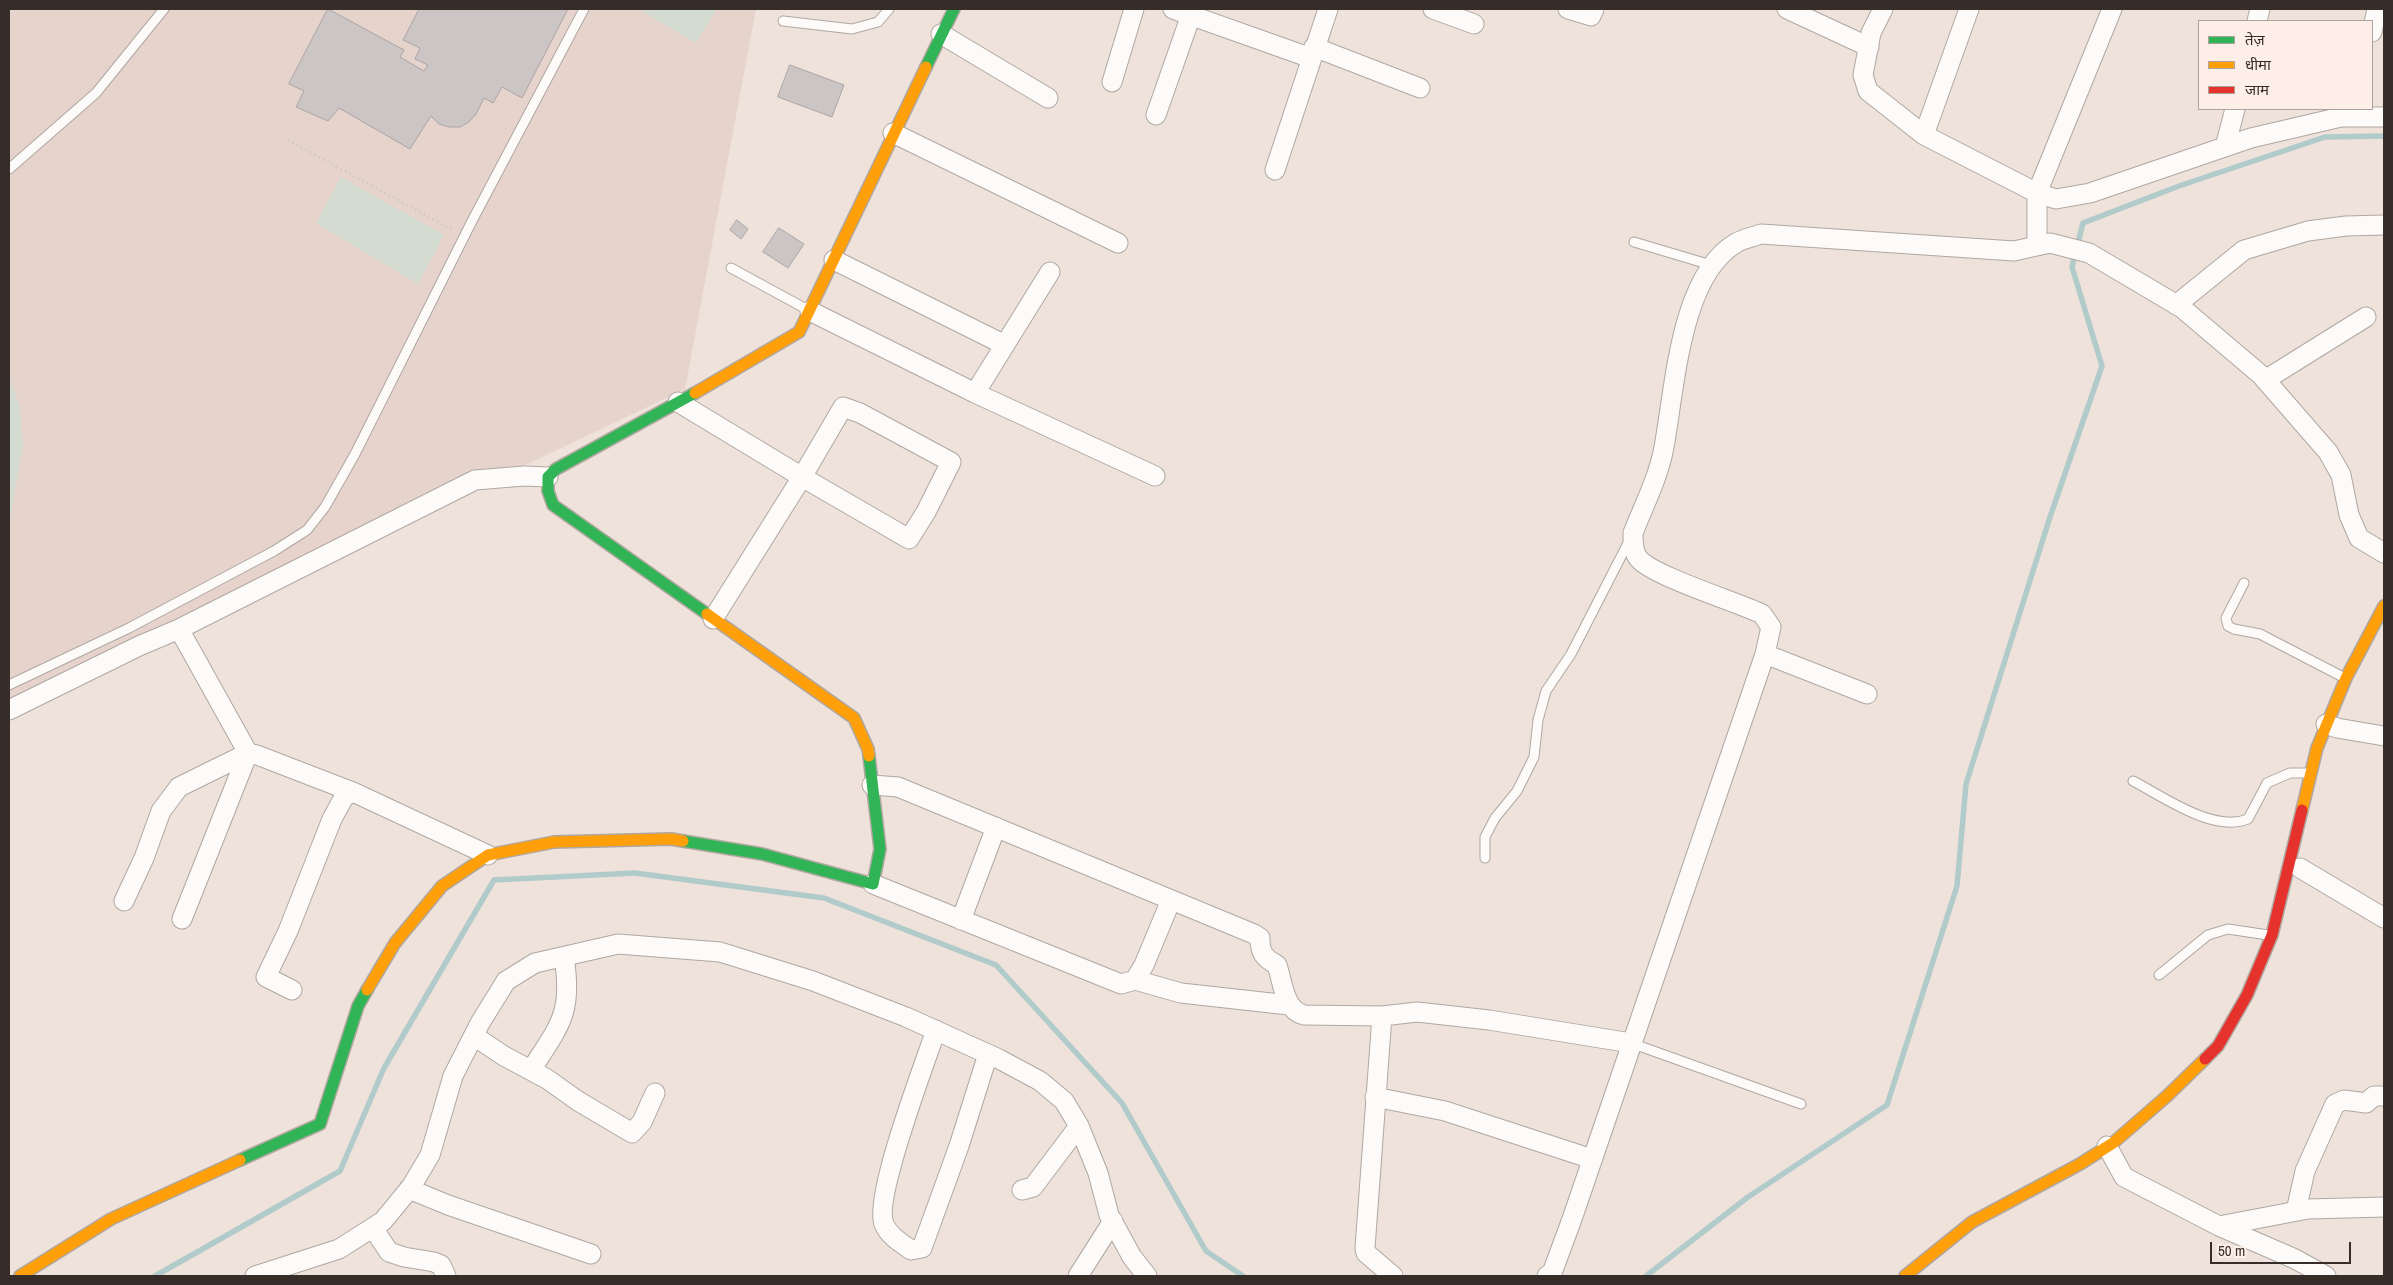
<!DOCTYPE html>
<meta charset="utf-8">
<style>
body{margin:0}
#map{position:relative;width:2393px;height:1285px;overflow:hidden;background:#eee2db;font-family:"Archivo Narrow","Noto Sans Devanagari",sans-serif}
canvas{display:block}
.frame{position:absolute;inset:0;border:10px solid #362d28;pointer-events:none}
.legend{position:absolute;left:2198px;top:20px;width:175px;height:90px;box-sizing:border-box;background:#fdeee7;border:1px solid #ada19b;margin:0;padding:6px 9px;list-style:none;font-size:15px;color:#362d28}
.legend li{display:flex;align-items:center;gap:10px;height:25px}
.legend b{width:25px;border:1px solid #ada19b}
.scale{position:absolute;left:2210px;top:1242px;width:141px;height:22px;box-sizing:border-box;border:2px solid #362d28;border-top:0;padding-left:6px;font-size:15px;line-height:18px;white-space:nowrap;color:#362d28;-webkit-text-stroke:4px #fdeee7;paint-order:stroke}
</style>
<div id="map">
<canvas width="2393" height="1285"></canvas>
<div class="frame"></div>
<ul class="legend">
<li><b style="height:6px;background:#30b455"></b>तेज़</li>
<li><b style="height:6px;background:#ff9f0a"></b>धीमा</li>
<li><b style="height:6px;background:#e5322d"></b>जाम</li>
</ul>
<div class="scale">50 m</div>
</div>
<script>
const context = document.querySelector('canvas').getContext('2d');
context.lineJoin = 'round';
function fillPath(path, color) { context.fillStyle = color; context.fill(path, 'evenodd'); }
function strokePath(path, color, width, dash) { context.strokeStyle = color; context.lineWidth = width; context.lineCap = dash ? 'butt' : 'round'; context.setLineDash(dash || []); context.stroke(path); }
const education = new Path2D(`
 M9,9H756L685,389L9,711Z`);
const green = new Path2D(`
 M638,9H717L696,43Z
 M341,177L444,235L418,284L316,223Z
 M9,376L20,408L23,445L9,525Z`);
const stream = new Path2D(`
 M155,1276L340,1171L384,1068L494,880L635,873L824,898L996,965L1122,1103L1206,1251L1243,1276
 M1646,1276L1748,1197L1887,1105L1957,886L1966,784L2050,517L2102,366L2072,267L2083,223L2179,186L2325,137L2384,136`);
const building = new Path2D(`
 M328,9L404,50L400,57L424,71L428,65L415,59L420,48L403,40L419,9H568L522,98L502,87L493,103L484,98L476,114L469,122L460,127H449L439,124L431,116L410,149L339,108L328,121L296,107L304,91L289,84Z
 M790,65L844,85L832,117L778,97Z
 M737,220L748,229L741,239L730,230Z
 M779,228L804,244L788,268L763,252Z`);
const path = new Path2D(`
 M288,140L453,230`);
const lane = new Path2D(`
 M783,21L852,29L878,22L889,9
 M9,169L96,93L164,9
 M1634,242L1711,265
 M731,268L808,310
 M2244,583L2226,618L2228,626L2234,629L2260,634L2343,677
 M9,685L129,628L274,551L307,530L325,507L355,454L472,221L584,9
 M2133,781C2164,797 2213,833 2248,819L2267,783L2290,773H2309
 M1485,858V837L1495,818L1517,791L1534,757L1538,720L1546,691L1571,654L1629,541
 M2159,975L2208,935L2228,929L2268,935
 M1631,1043L1801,1104`);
const street = new Path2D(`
 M1173,9L1311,58
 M1433,9L1474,24
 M1568,9L1591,16L1594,9
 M1787,9L1869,47
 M1883,9L1871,33L1863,75L1868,91L1924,135
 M1969,9L1924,135L2037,193L2056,199L2090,193L2251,138L2341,117H2384
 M2257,21L2260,9
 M2372,32L2377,9
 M941,34L1048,98
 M1314,47L1420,88
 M1112,82L1134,9
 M1156,115L1191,15
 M893,133L1118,243
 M2225,147L2235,109
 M1275,170L1328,9
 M2037,246V193L2112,9
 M834,260L1005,345
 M2176,305L2244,250L2308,231L2346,226L2384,225
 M810,311L975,393L1155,476
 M2265,380L2366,317
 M975,393L1050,272
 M678,402L802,477L713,619
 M843,407L860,413L951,462L926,512L909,539L802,477Z
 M179,629L248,753L182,919
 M1765,654L1867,694
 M9,710L139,646L179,629L475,480L524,476L548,477
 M2326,724L2337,728L2384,736
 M872,785L898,787L1254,934L1260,938C1260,953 1264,958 1277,965C1283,983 1284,1010 1304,1015L1382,1016
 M2300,868L2384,918
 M873,884L1121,984L1135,980L1144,965L1171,900
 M124,901L144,858L161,811L179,787L248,753L257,755L353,792
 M961,920L996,827
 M1135,980L1181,993L1289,1005
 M292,990L266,977L288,931L332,819L344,797L353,792L488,855
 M936,1030C925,1063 873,1198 884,1224C889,1236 901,1243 911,1250L922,1248L959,1146L988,1054
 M474,1036L504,1056L547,1079L578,1101L632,1133L642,1122L655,1093
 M531,1070C560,1025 573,1013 564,957
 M1375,1097L1445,1111L1592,1159
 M2107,1146L2124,1177L2219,1226L2295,1259L2326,1276
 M409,1189L448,1205L591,1254
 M1022,1190L1033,1187L1079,1126
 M2296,1211L2305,1171L2335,1104L2344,1100L2366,1103L2374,1096H2384
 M2219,1226L2308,1209L2384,1207
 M373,1228L389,1252L404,1257L434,1262L441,1265L446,1276
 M255,1276L339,1249L383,1221L411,1187L430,1155L453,1076L480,1023L506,981L535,963L618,944L720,952L813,981L906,1017L999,1059L1040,1081L1064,1101L1079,1126L1098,1173L1109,1215L1132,1257L1147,1276
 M1078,1276L1113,1221
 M1393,1276L1366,1253L1365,1248L1382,1016L1417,1012L1489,1020L1631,1043
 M1547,1276L1552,1273L1572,1219L1765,654L1771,627L1762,614C1737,602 1653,576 1639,559C1633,553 1633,541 1633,533C1644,505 1659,476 1664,447C1675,388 1680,276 1736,243C1743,239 1753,237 1761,234L2014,251L2050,243L2089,253L2182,308L2261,375L2328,452L2341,475L2349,515L2359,538L2384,553`);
const fast = new Path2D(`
 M926,67L954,9
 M695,393L556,469L548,477V491L553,505L707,614
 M683,841L762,854L873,884L880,849L869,756
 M240,1160L320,1124L358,1006L367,990`);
const slow = new Path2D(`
 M695,393L799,332L926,67
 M707,614L854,718L868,749L869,756
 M2302,810L2317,748L2346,678L2384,606
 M367,990L395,943L442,886L488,855L554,842L671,839L683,841
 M20,1276L111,1219L240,1160
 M1905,1276L1972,1222L2080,1164L2113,1143L2167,1096L2205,1059`);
const jam = new Path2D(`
 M2205,1059L2218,1046L2247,995L2272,935L2302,810`);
fillPath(education, '#e6d3cc');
fillPath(green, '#d4dbd0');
strokePath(stream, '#b1caca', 5.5);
fillPath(building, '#ccc5c6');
strokePath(building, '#aba4a5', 1);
strokePath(lane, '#b0a7a1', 11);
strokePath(street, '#b0a7a1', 21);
strokePath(fast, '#b0a7a1', 14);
strokePath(slow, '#b0a7a1', 14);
strokePath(jam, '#b0a7a1', 14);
strokePath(path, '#c9c5c2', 3, [1, 4]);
strokePath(lane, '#fcfbfa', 9);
strokePath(street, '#fcfbfa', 19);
strokePath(fast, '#30b455', 11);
strokePath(slow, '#ff9f0a', 11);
strokePath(jam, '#e5322d', 11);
</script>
